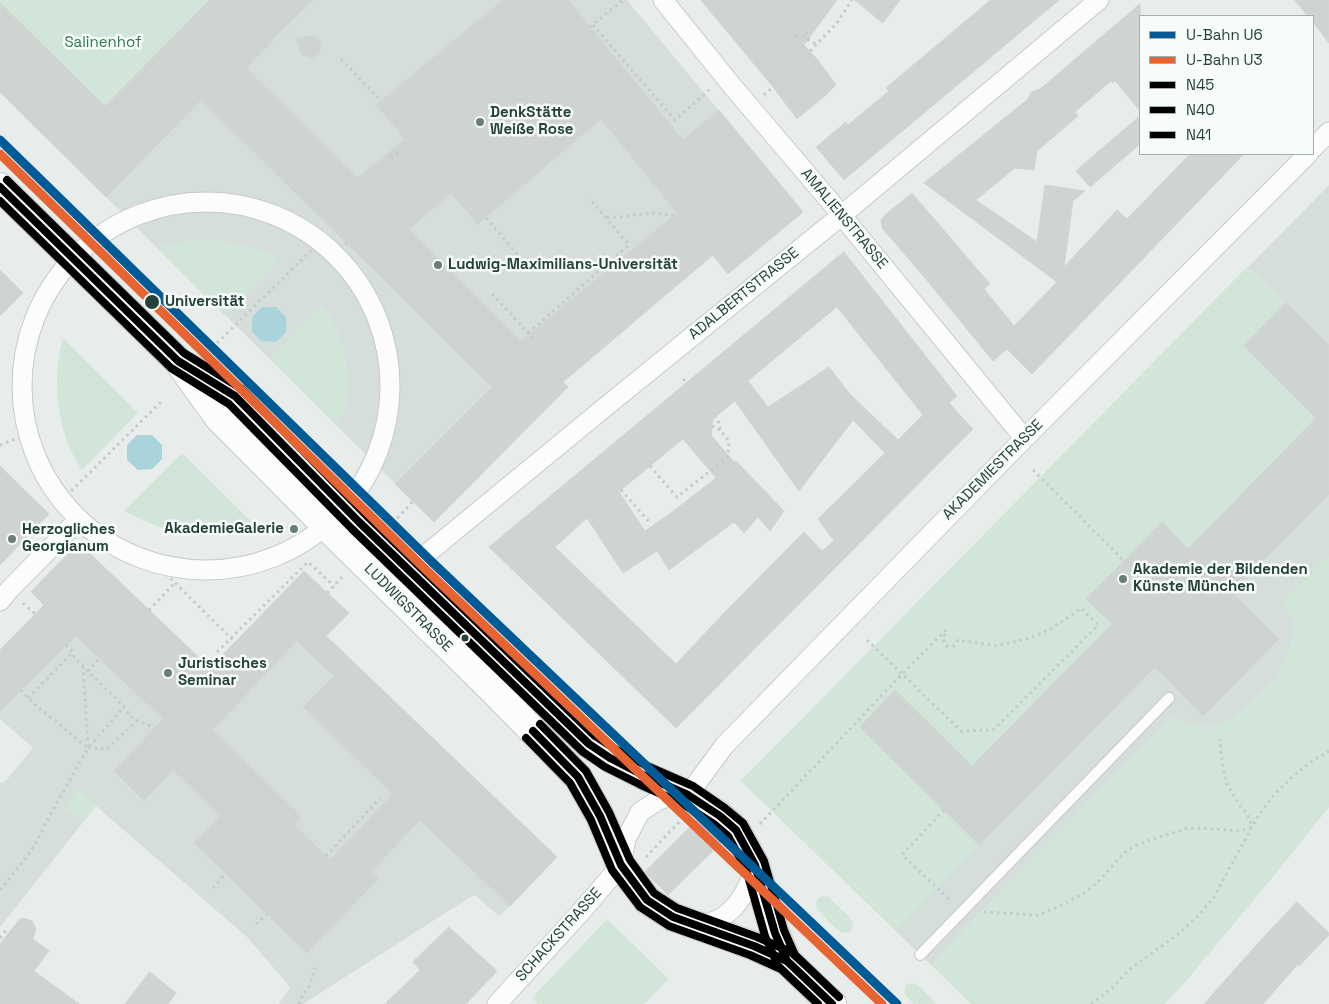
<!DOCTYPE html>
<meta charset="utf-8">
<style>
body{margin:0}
#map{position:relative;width:1329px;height:1004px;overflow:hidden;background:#e8edeb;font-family:"Space Grotesk",sans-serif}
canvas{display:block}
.legend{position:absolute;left:1139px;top:15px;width:175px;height:140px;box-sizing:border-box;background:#f7fbf9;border:1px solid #a3b1ad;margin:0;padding:6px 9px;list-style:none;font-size:15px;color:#24423a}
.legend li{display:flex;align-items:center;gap:10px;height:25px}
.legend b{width:25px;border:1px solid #a3b1ad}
</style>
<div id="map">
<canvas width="1329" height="1004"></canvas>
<ul class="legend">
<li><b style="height:6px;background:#005a96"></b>U-Bahn U6</li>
<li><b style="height:6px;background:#e66432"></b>U-Bahn U3</li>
<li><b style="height:6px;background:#000"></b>N45</li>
<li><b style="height:6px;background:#000"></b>N40</li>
<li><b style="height:6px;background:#000"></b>N41</li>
</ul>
</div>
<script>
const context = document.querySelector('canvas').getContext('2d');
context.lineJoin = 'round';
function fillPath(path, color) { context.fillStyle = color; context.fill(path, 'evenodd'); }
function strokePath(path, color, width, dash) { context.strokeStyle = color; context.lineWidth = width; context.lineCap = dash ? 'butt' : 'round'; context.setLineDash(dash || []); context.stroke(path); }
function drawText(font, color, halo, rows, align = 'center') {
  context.font = font + ' "Space Grotesk",sans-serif'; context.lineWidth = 5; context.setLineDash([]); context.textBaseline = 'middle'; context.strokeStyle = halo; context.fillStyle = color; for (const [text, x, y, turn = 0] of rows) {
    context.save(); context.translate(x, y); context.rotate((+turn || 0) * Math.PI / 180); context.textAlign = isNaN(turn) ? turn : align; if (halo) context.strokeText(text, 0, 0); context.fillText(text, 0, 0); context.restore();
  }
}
const built = new Path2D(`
 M0,0H627L803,212L728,274L712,255L563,382L568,387L434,522L0,92Z
 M1329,185V556L1283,603L1293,618L1292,641L1284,666L1263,692L1234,717L1219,725L1204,728L1188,724L1172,717L931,965L741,781Z
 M79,543L210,668L304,571L327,593V636L557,857L510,906L499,916L476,896H472L303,1004H279L290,987L247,937L96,806L0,927V782L3,784L33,748L0,719V650L44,605L31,592Z`);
const green = new Path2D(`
 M0,0H210L95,116L89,90L0,3Z
 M189,241C225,240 250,242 280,261L224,315L157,248Z
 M1248,266L1286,303L1244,346L1316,418L1188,549L1162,523L1086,599L1112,624L972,766L895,690L860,727L979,845L896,930L741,781Z
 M323,305C327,312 333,320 336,328C349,359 354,396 337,426L270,359Z
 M63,338L138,413L82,470C57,434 51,380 63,338Z
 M182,453L253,523C245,526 236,532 228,534C190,541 157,528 124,511Z
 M1329,556V807L1273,877L1187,980L1165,1004H971L931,965L1172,717L1188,724L1204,728L1219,725L1234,717L1263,692L1284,666L1292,641L1293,618L1283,603Z
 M79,790L96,805L83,822L64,808Z
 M822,896H827L830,898C835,904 848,914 852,921C856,927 850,935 843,933C838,932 822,914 817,909C815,903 816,898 822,896Z
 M607,919L669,979L644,1004H538L532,998Z
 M913,983L918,985L935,1002L936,1004H914C909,999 901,994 906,985Z`);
const water = new Path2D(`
 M262,307H276L286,317V332L276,342L261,341L252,331V317Z
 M137,435H152L162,445V459L152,469L138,470L127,460V445Z`);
const building = new Path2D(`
 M210,0H313L270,42L273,41L246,68L358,178L405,139L376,105L503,0H568L683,140L719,110L803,212L728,274L713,255L563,382L568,387L434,522L395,484L492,387L396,292L201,100L106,197L0,92V3L105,106ZM601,119L677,213L521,341L409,229L451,193L478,224Z
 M701,0H837L804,45L817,59L836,85L826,95L797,119L773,87Z
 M855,0H900L883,23Z
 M991,0H1059L844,180L816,147L846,122L848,125L889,91L886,88Z
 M1295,0H1329V43L1313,22V16H1308Z
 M1140,4V111L1115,81L1113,83L1111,81L1075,112L1078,116L1037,151L1034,170L1015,168L976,200L1037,242L1045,185L1085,191L1073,201L1064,267L1117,210L1127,219L1190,154H1244L1032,374L1007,349L993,361L925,278L882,228L881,220L886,214L912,193L990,284L984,289L1014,326L1057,282L924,183L1028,99L1031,92L1040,89Z
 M314,36L321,43L320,53L312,58L302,55L296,38Z
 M1140,116V144L1090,187L1076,171Z
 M844,252L957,396L949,403L973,429L676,728L489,547L757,324ZM837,307L923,415L898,440L850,394L829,367L768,407L748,381ZM735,401L799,491L853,420L885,453L818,519L834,541L822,551L804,532L725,612L676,664L555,547L587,518L623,573L657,551L669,570L734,522L744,533L758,517L770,531L784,511L736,461L734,462L711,435L713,419ZM683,439L716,478L676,509L645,531L619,492Z
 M0,270L23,293L0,316Z
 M1286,303L1329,345V494L1232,592L1279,639L1203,716L1155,667L979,845L860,727L895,690L972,766L1112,624L1086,599L1124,561L1162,522L1188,549L1316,418L1244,346Z
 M0,466L49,514L0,565Z
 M79,543L210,668L304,571L349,613L326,636L557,857L510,906L420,820L371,872L378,879L307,953L194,843L220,816L173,770L144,801L114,771L163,719L76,636L0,711V650L44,605L31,592ZM297,641L334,676L303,707L393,794L330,860L294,825L301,816L213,730Z
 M697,820L709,828L723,841L668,895L645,872Z
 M1297,902L1329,933V935L1299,966L1298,964L1263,1004H1204L1259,942Z
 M23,918L32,921L36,929L33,939L49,951L34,971L79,1004H0V944L18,921Z
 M449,927L497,971L466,1004H385L420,970L413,962Z
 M150,972L176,993L168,1004H125Z`);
const path = new Path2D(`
 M593,25L675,120L709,90
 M590,27L623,0
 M806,32L808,39
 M795,36L803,37L816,44
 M810,51L837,23L852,0
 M341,59L381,101
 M764,95L773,87
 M391,158L401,151
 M486,218L525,263
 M607,218L655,213L674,216
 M336,254L347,243
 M492,294L533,338
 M528,333L629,245L589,198
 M217,343L321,241
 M683,379L687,383
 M712,426L720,430
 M0,445L28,434
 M650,466L677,497L728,457L729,441L720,430L719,423L715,417
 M1033,470L1124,561
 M621,490L651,524
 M62,500L162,401
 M393,523L413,501
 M168,567L167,575L235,642
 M327,593L342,577
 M23,603L35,614
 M149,610L175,583
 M867,640L961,731L993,730L1098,625L1081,608L1069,617L1050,629L1033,637L997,646L958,640L954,646H946L943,639L946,631
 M66,645L73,652L74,657L124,707L133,719L155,728
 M217,652L308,562L334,586
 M88,671L100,658
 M21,690L34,704L88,748L124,707
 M28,698L73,652
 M88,748L107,749L137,721
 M944,810L902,855L951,901
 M760,824L902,674L949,627
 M326,856L380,798
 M646,857L681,820
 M213,888L225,874
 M0,890L23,862L34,846L49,817L88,748L83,666
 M984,912L1038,915L1058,907L1084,893L1098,882L1123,854L1131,848L1147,841L1185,829L1201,828L1240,831L1252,827L1248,815L1241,807L1226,783L1221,754L1220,739
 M256,924L267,914
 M0,938L7,929
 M300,1004L299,1001L309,987L315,968
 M1091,1004L1112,988L1130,969L1177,935L1199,915L1214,897L1257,818L1271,798L1292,777L1312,761L1329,751`);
const lane = new Path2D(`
 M920,955L1169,698`);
const street = new Path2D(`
 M663,0L733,87L829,200L1024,438
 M1313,148L1329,132
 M22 386a184 184 0 1 1 368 0a184 184 0 1 1-368 0Z
 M402,578L429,552L604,408L842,215L1099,0
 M0,601L9,590L79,519
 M698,927C705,924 714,922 721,918C740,906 750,885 755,865
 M497,1004L580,913L621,865L626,839L640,812L657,801L670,796L688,795L724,746L1013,450L1308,154`);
const secondary = new Path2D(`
 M0,187L178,361L219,418L341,541L492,689L578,777L600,816L621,865L647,900L673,917L754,946L787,961L832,1004
 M188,367L235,396L359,522L589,744L610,758L643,775L688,795L720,816L736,830L755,865L775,933L787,961`);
const bus1 = new Path2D(`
 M0,187L178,361L235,396L359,522L589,744L610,758L643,775L688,795L720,816L736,830L755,865L775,933L787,961L832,1004
 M533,731L578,777L600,816L621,865L647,900L673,917L754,946L787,961L806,979`);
const bus2 = new Path2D(`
 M0,201L171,368L229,404L352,529L583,752L605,767L639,784L683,804L714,824L728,836L746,869L765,936L778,966L818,1004
 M526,738L570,783L591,820L612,870L640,907L669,926L750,955L781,969L799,986`);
const bus3 = new Path2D(`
 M7,180L184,353L242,389L366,515L595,736L615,749L647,766L693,786L725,808L743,823L764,861L784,930L795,955L839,997
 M540,724L586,771L609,812L630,860L654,893L677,908L757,937L791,952L813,972`);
const metro1 = new Path2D(`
 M0,140L432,562L897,1004`);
const metro2 = new Path2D(`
 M0,154L425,569L882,1004`);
const markers = [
 [480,122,5,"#697e78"],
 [438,265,5,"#697e78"],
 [152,302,8,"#24423a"],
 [294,529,5,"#697e78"],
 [12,539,5,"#697e78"],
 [1123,579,5,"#697e78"],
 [465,638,4.5,"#24423a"],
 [168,673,5,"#697e78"]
];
const parkNames = [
 ["Salinenhof",103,43]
];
const poiNames = [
 ["DenkStätte",490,113],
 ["Weiße Rose",490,130],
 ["Ludwig-Maximilians-Universität",448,265],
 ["AkademieGalerie",284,529,"right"],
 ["Herzogliches",22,530],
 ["Georgianum",22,547],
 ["Akademie der Bildenden",1133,570],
 ["Künste München",1133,587],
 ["Juristisches",178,664],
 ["Seminar",178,681]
];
const streetNames = [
 ["AMALIENSTRASSE",844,219,50],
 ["ADALBERTSTRASSE",744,294,-39],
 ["AKADEMIESTRASSE",993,470,-45],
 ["LUDWIGSTRASSE",408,608,45],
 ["SCHACKSTRASSE",559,935,-48]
];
const stopNames = [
 ["Universität",165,302]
];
fillPath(built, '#d6dedb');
fillPath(green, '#d1e6d8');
fillPath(water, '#a9d4db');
fillPath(building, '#cfd4d2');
strokePath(building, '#d1d6d4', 1);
strokePath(lane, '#c5cac8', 12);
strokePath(street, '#c5cac8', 21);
strokePath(secondary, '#c3cbc8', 30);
strokePath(path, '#c3ccca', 3, [2.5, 4]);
strokePath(lane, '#fcfcfc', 10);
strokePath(street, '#fcfcfc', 19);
strokePath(secondary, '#fcfcfc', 28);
strokePath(bus1, '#000', 8);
strokePath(bus2, '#000', 8);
strokePath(bus3, '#000', 8);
strokePath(metro1, '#005a96', 9);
strokePath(metro2, '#e66432', 9);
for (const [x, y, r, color] of markers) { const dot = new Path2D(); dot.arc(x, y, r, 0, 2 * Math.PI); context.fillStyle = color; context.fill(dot); strokePath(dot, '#f7fbf9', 2); }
drawText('15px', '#2d7a4b', '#f7fbf9', parkNames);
drawText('bold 15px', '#24423a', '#f7fbf9', poiNames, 'left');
drawText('15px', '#24423a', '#f7fbf9', streetNames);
drawText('bold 15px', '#24423a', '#f7fbf9', stopNames, 'left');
</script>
